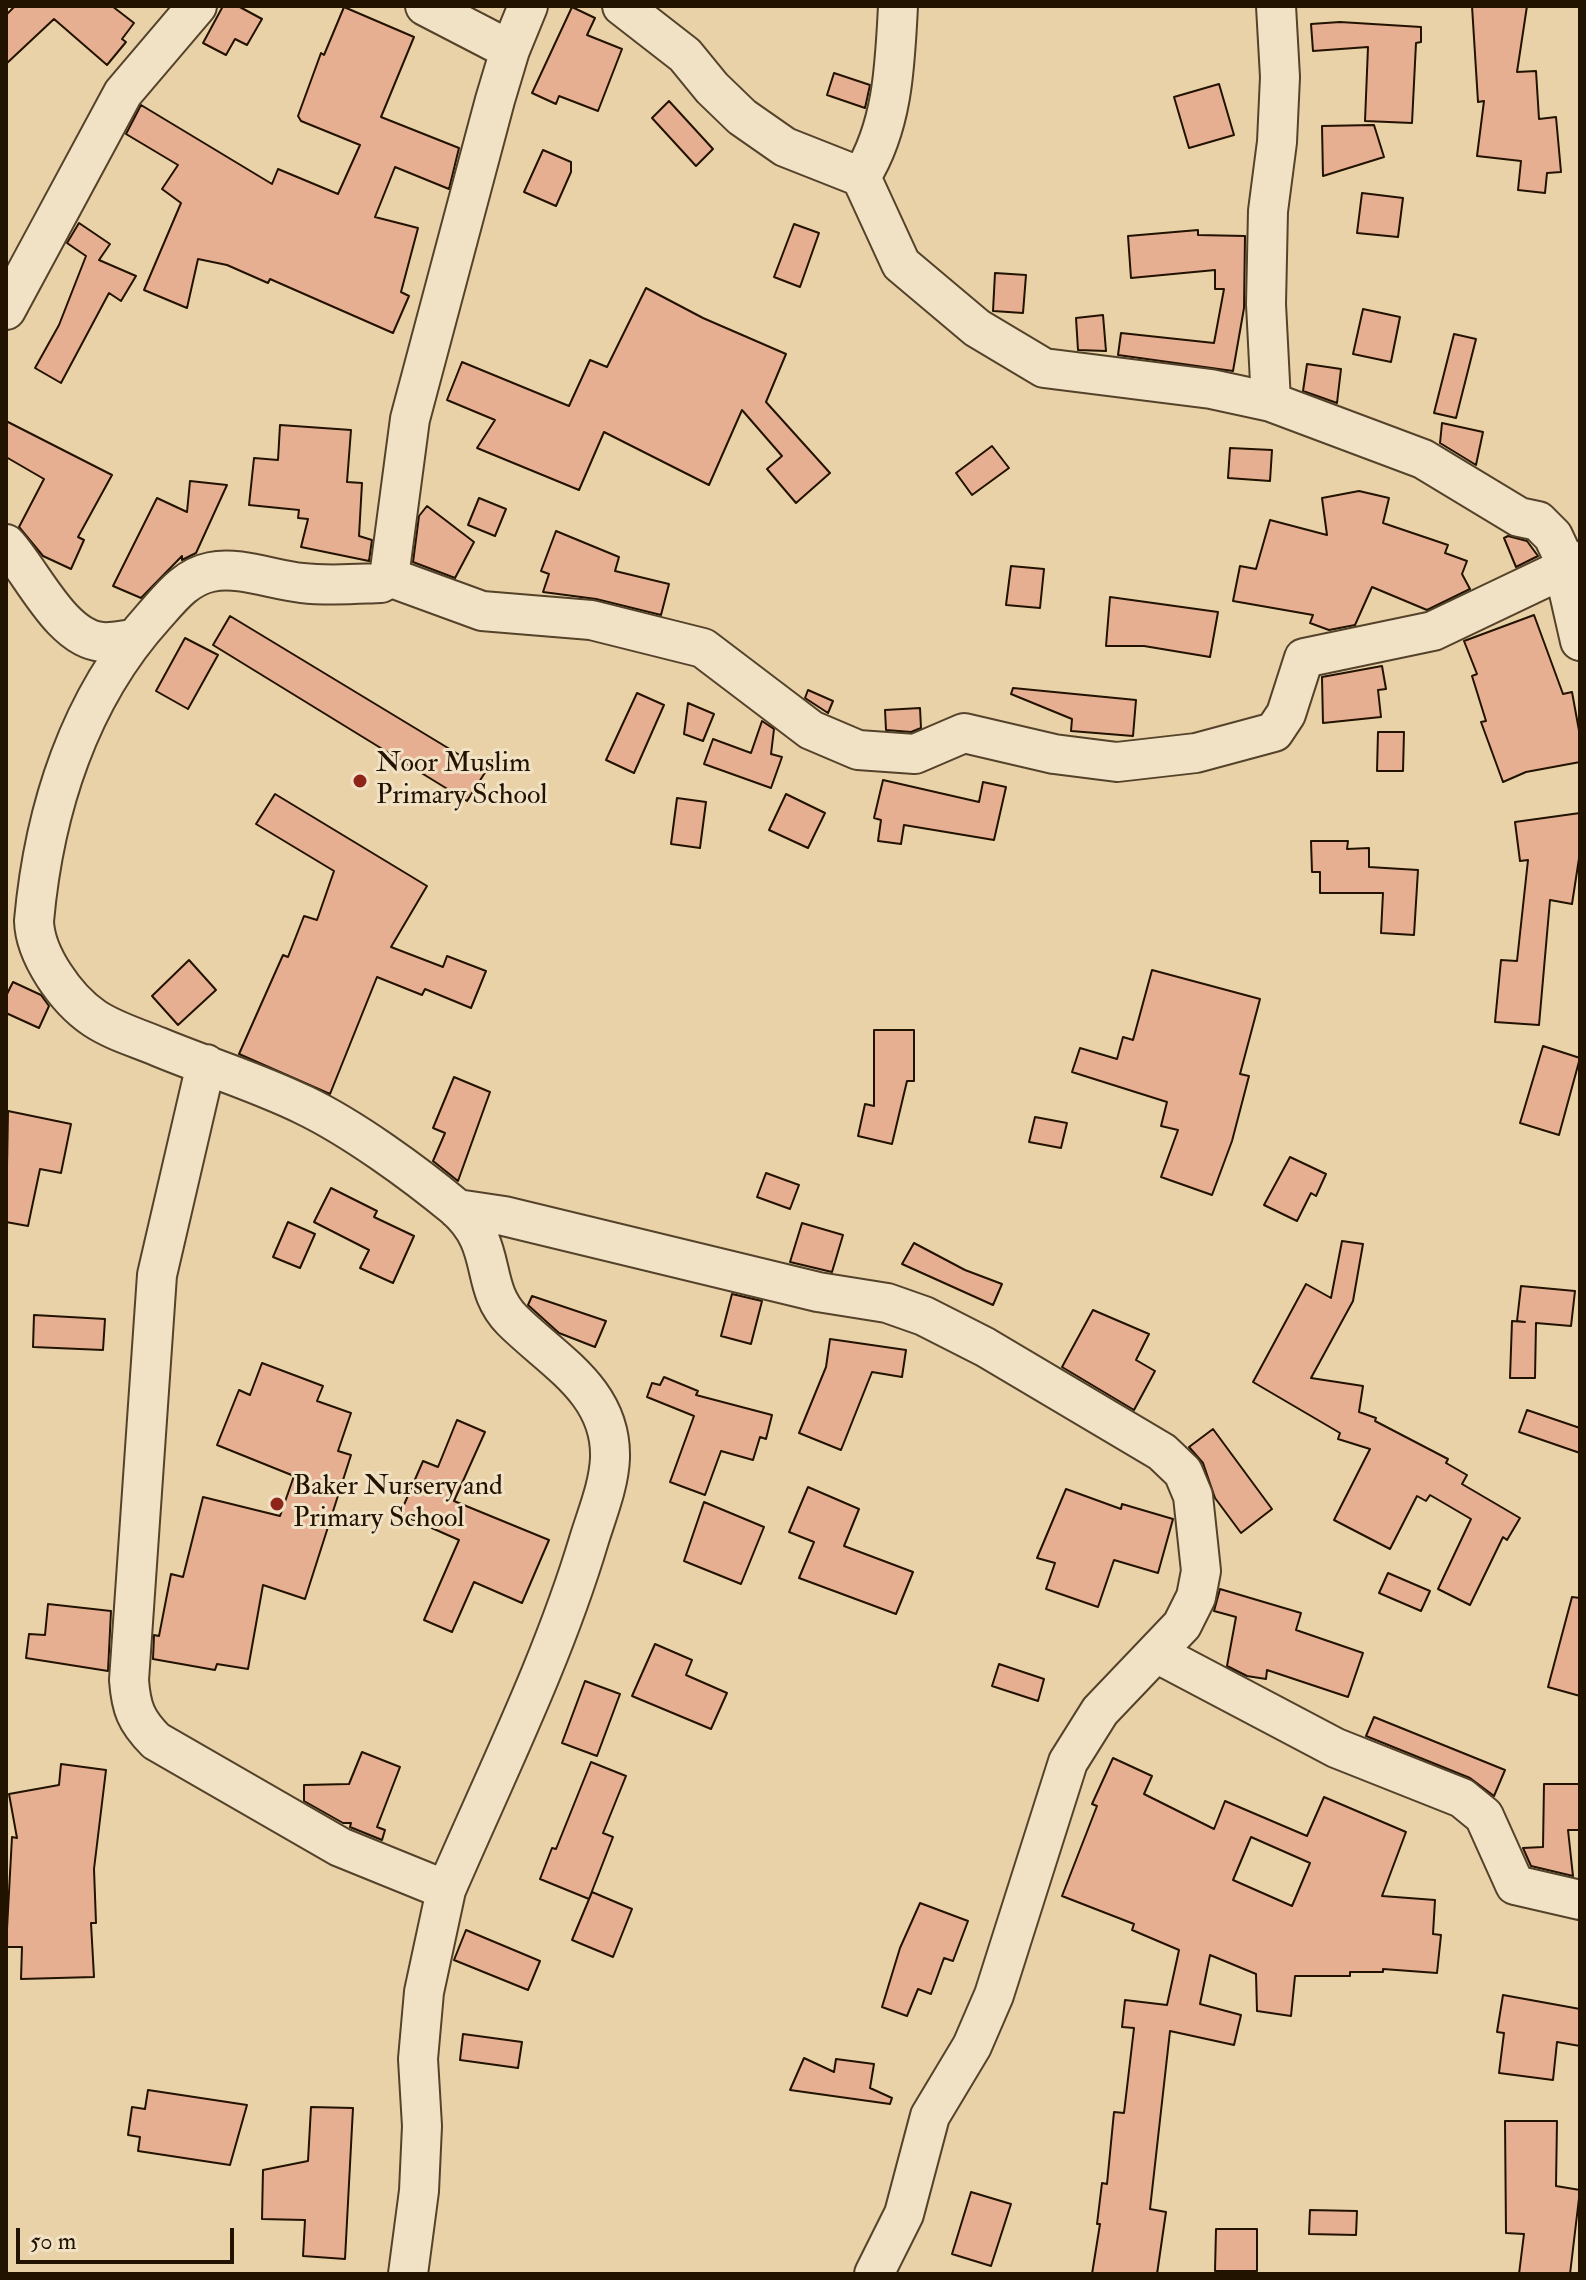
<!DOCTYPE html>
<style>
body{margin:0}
#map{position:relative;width:1586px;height:2280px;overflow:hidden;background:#e9d2a8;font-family:"IM FELL Double Pica",serif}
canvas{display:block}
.frame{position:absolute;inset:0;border:8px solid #221200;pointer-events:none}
.scale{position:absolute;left:16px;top:2228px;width:218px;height:36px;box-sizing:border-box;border:4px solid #221200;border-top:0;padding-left:10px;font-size:24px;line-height:28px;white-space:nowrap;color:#221200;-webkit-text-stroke:6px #f1e2c6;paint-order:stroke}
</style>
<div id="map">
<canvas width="1586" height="2280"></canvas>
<div class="frame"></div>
<div class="scale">50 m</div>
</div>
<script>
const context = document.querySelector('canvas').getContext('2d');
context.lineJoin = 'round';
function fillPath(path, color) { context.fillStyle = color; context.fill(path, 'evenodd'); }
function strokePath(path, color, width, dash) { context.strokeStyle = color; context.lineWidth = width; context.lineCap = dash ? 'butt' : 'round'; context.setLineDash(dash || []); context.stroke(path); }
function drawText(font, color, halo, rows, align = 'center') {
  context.font = font + ' "IM FELL Double Pica",serif'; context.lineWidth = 6; context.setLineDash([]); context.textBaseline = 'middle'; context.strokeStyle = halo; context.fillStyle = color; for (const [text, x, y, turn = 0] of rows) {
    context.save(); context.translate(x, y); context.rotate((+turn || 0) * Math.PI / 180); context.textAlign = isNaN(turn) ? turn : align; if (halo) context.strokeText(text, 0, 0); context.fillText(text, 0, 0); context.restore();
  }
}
const building = new Path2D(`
 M15,6H112L134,23L122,39L126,42L107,65L54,19L6,64V15Z
 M223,6H238L262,19L247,45L235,39L226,55L203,43Z
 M1472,6H1527L1517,72L1536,71L1539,119L1556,117L1561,172L1547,173L1545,193L1518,190L1521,161L1477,156L1484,101L1478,102Z
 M344,7L414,37L381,117L459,148L449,189L395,167L375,217L418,228L401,292L409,296L393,333L270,279L268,283L227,265L198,259L187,308L144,290L181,203L162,189L178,165L126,134L141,105L272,184L278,169L338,194L360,145L301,121L298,116L321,53L324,55Z
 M572,7L595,18L587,35L622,49L598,111L559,96L556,104L532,93Z
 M1340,22L1421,27V42L1416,43L1412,123L1365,121L1368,47L1313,51L1311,24Z
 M834,73L870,85L865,108L827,95Z
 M1219,84L1234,135L1189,148L1174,97Z
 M669,101L713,149L696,166L652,118Z
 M1374,125L1384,157L1323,176L1322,126Z
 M543,150L571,162V172L556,206L524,192Z
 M1362,193L1403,198L1398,237L1357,233Z
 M79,223L110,244L99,260L136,276L121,301L109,293L61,383L35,368L59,325L86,256L67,243Z
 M794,224L819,233L800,287L774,277Z
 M1198,230V235L1245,236L1244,308L1233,371L1118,355L1121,333L1214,343L1224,289H1215V270L1131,278L1128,236Z
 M995,273L1026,275L1023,313L993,311Z
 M646,288L703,318L786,354L766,402L830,473L796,503L767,469L782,456L742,410L709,485L604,432L579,490L477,448L495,420L447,400L462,362L569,406L590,360L607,367Z
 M1363,309L1400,317L1391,362L1353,354Z
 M1103,315L1106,351L1078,350L1076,318Z
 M1454,334L1476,339L1456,418L1434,413Z
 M1307,364L1341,369L1337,403L1303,391Z
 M6,421L112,475L78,537L84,540L71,569L43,556L19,527L44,479L6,457Z
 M1442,423L1483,432L1476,465L1440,443Z
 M280,425L351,430L347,482L362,483L359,536L372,540L369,561L301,547L308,519L298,518L299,510L249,505L254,458L278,460Z
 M992,446L1009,468L972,495L956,473Z
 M1230,448L1272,450L1270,481L1228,478Z
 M190,481L227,485L196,553L182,560V556L141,598L113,586L157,498L187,512Z
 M1359,491L1389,498L1383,523L1448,545L1445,553L1467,561L1462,574L1470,589L1427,610L1372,587L1355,625L1329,630L1310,623L1313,615L1233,601L1240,566L1256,569L1270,520L1327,535L1322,498Z
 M479,498L506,509L495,536L468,525Z
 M427,506L474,542L455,578L413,562L419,516Z
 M556,531L619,557L615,571L669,584L661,615L596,599L543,592L549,574L541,571Z
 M1508,536L1527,541L1538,556L1516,567L1504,538Z
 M1011,566L1044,569L1040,608L1006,605Z
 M1110,597L1218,612L1210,657L1144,646H1106Z
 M1534,615L1563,694L1572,692L1580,736V762L1526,772L1503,782L1481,722L1486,721L1472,676L1477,674L1464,641Z
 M230,616L486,771L467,801L213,645Z
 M185,638L218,655L188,709L156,691Z
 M1382,666L1386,689L1378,690L1381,717L1323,723L1322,677Z
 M1013,688L1136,700L1133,736L1071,731L1072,719L1011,694Z
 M808,690L833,701L828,713L805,698Z
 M637,693L664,705L634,773L606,760Z
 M688,703L714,714L703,741L684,734Z
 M920,708L921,728L911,732L886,730L885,710Z
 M762,721L774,729L771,754L782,757L771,788L704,764L713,739L751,753Z
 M1378,732H1404L1403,771H1377Z
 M883,780L979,802L983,782L1006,787L994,840L904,825L901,844L878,841L881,820L874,818Z
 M275,794L427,886L391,947L443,967L447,956L486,971L471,1008L425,989L422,995L377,977L330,1094L239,1054L283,955L288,957L304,916L317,920L334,871L256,824Z
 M786,794L825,813L808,848L769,830Z
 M677,798L706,802L700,848L671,844Z
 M1580,813V852L1572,904L1550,900L1539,1025L1495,1022L1501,960L1517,961L1528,860L1520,861L1515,822Z
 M1311,841H1348L1347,849L1369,848V867L1418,870L1414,935L1381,933L1383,893H1320V872H1312Z
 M189,960L216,990L178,1025L152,996Z
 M1152,970L1260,999L1240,1074L1249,1076L1232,1141L1212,1195L1161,1177L1178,1130L1161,1126L1167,1102L1072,1072L1080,1048L1117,1059L1123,1037L1133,1040Z
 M13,982L41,995L49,1006L39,1028L6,1013V996Z
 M874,1030H914V1081H907L892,1144L858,1136L865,1104L874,1106Z
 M1543,1046L1580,1058L1559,1135L1520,1123Z
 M454,1077L490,1092L458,1181L433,1161L445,1133L433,1128Z
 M8,1111L71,1124L61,1173L40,1169L28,1226L6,1222Z
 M1035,1117L1067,1123L1061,1148L1029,1142Z
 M1290,1157L1326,1174L1316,1196L1311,1193L1297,1221L1264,1205Z
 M766,1173L799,1185L790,1209L757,1197Z
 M331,1188L377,1211L374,1217L414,1236L393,1283L360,1268L369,1250L314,1222Z
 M288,1222L315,1234L300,1268L273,1257Z
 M802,1223L843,1235L832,1272L790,1262Z
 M1342,1241L1363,1244L1353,1301L1311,1378L1363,1386L1359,1412L1376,1418L1375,1421L1448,1459L1446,1463L1467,1475L1462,1484L1520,1518L1507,1540L1503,1537L1470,1605L1438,1589L1471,1519L1430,1495L1426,1501L1417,1496L1390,1549L1334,1520L1370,1449L1338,1439L1340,1433L1253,1382L1306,1284L1331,1298Z
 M914,1243L965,1270L1002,1284L993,1305L902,1264Z
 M1521,1286L1575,1291L1571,1326L1536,1323L1535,1378H1510L1512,1321L1525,1322L1517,1321Z
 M732,1294L762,1301L751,1344L721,1336Z
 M532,1296L606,1321L595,1347L559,1333L528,1305Z
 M1093,1310L1149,1334L1136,1360L1155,1371L1134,1410L1062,1367Z
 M34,1315L105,1319L103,1350L33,1347Z
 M830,1339L906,1350L902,1377L872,1372L841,1450L799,1433L826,1367Z
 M262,1363L323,1386L317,1401L351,1413L338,1451L351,1455L305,1599L263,1585L248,1669L217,1664L215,1670L153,1659L154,1635L159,1636L171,1574L183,1577L203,1497L280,1516L294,1476L217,1445L239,1390L250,1395Z
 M664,1377L698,1391L696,1395L772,1415L766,1439L760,1437L753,1460L721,1451L705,1495L670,1482L694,1416L647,1397L652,1383L660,1385Z
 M1527,1410L1580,1428V1453L1519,1432Z
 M457,1420L485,1432L454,1501L549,1540L522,1603L474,1582L452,1632L424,1620L459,1540L400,1514L423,1461L438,1467Z
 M1213,1429L1272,1509L1241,1533L1215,1498L1203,1463L1189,1447Z
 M808,1487L859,1509L844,1546L913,1572L896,1614L799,1578L814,1542L789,1532Z
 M1066,1489L1121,1509L1122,1504L1173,1519L1158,1573L1114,1560L1098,1607L1046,1589L1055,1563L1037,1558Z
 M704,1502L764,1527L741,1584L684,1561Z
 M1388,1573L1430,1591L1421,1611L1379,1593Z
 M1220,1589L1301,1613L1296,1630L1363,1653L1348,1697L1267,1670L1266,1679L1247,1676L1227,1666L1236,1617L1214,1611Z
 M1572,1597L1580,1598V1696L1548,1687Z
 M48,1604L111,1611L108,1671L26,1658L29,1634L45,1635Z
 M655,1644L692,1660L686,1675L727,1693L711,1729L632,1696Z
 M999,1664L1044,1679L1038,1701L992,1686Z
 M585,1681L620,1694L597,1756L562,1743Z
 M1374,1717L1505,1770L1494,1796L1470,1778L1366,1736Z
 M362,1752L400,1767L377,1827L385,1830L382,1840L350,1827L351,1823H343L304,1801V1785L349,1784Z
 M1113,1758L1152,1776L1144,1794L1214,1829L1225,1801L1307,1836L1324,1797L1406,1832L1382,1896L1435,1900L1433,1934L1441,1935L1437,1973L1383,1969V1972H1350V1976H1295L1291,2016L1257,2011L1256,1974L1210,1955L1200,2004L1241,2015L1234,2045L1170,2031L1150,2209L1166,2212L1157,2274H1092L1100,2224H1097L1102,2183L1107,2184L1114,2112L1124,2113L1134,2028L1122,2027L1125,2000L1167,2005L1179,1950L1132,1930L1134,1924L1062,1896L1097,1806L1092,1804ZM1251,1837L1310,1863L1292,1906L1233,1880Z
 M591,1762L626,1776L603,1833L613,1837L589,1899L540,1879L552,1848L556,1849Z
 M61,1764L106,1770L94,1869L96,1923H91L94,1977L21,1979L22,1947H6L12,1837L17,1838L9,1794L59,1785Z
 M1544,1784H1580V1830H1568L1573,1876L1531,1866L1523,1848L1543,1847Z
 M592,1892L632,1909L613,1957L572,1940Z
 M920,1903L968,1921L953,1961L944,1958L931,1994L918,1989L907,2016L882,2007L900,1948Z
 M466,1930L540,1961L528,1990L454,1960Z
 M1503,1995L1580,2009V2046L1557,2042L1553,2080L1499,2073L1504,2033L1497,2032Z
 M463,2034L522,2042L518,2068L460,2060Z
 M804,2058L834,2072L836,2059L874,2064L870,2088L892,2098L890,2104L790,2090Z
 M148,2090L247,2105L230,2165L138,2151L140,2137L128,2135L132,2107L145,2109Z
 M311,2107L353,2108L345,2259L303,2256L305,2220L262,2219L263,2170L308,2161Z
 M1505,2121H1557L1556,2186L1580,2190L1570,2274H1519L1524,2234L1506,2233Z
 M971,2192L1011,2204L991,2266L952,2254Z
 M1310,2210L1357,2211L1356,2235L1309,2234Z
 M1216,2229H1257V2271H1215Z`);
const minor = new Path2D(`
 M425,6L510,50
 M622,6L685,55L712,88L742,117L785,147L861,177L901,264L977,328L1044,368L1211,389L1271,402L1423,459L1519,517L1538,521L1553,536L1568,568L1567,584L1580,641
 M861,177C893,126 895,65 898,6
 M6,310L123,93L197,6
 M1271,402L1266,304L1268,211L1277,142L1280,77L1276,6
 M6,544C32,572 61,639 102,642C112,643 124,640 134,639
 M389,577L482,611L591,620L703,648L811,730L858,750L915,754L964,733L1054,754L1117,762L1196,753L1274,732L1286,714L1304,658L1433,631L1580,561
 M206,1064L157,1275L129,1680C131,1708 136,1721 156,1741L340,1847L446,1890
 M457,1209L504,1216L818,1292L887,1303L924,1316L985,1347L1162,1452L1183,1472L1193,1496L1201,1571L1196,1597L1182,1625L1100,1711L1068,1762L994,1995L972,2046L930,2116L904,2214L874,2274
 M1156,1653L1336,1748L1462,1798L1484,1816L1515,1885L1580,1900
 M408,2274L419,2191L422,2126L418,2059L424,1992L446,1890C496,1774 553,1660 589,1540C597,1514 609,1485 610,1458C612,1391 553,1361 512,1320C478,1285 500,1246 455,1207C414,1173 352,1128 304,1105C257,1082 207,1067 159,1047C138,1038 113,1031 94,1018C66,999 35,955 34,921C44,810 79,699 155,615C171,597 186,577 211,572C239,566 273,580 302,583C328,586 354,584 381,583L389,577L410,419L495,100L510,50L528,6`);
const markers = [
 [360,781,8,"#8f2418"],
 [277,1504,8,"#8f2418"]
];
const poiNames = [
 ["Noor Muslim",376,765],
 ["Primary School",376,797],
 ["Baker Nursery and",293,1488],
 ["Primary School",293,1520]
];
fillPath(building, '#e7af91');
strokePath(building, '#221200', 2);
strokePath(minor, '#54422a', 42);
strokePath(minor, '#f1e2c6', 38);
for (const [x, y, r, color] of markers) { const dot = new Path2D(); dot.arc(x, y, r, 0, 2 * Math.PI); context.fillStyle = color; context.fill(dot); strokePath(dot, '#f1e2c6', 3); }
drawText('28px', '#221200', '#f1e2c6', poiNames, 'left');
</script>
